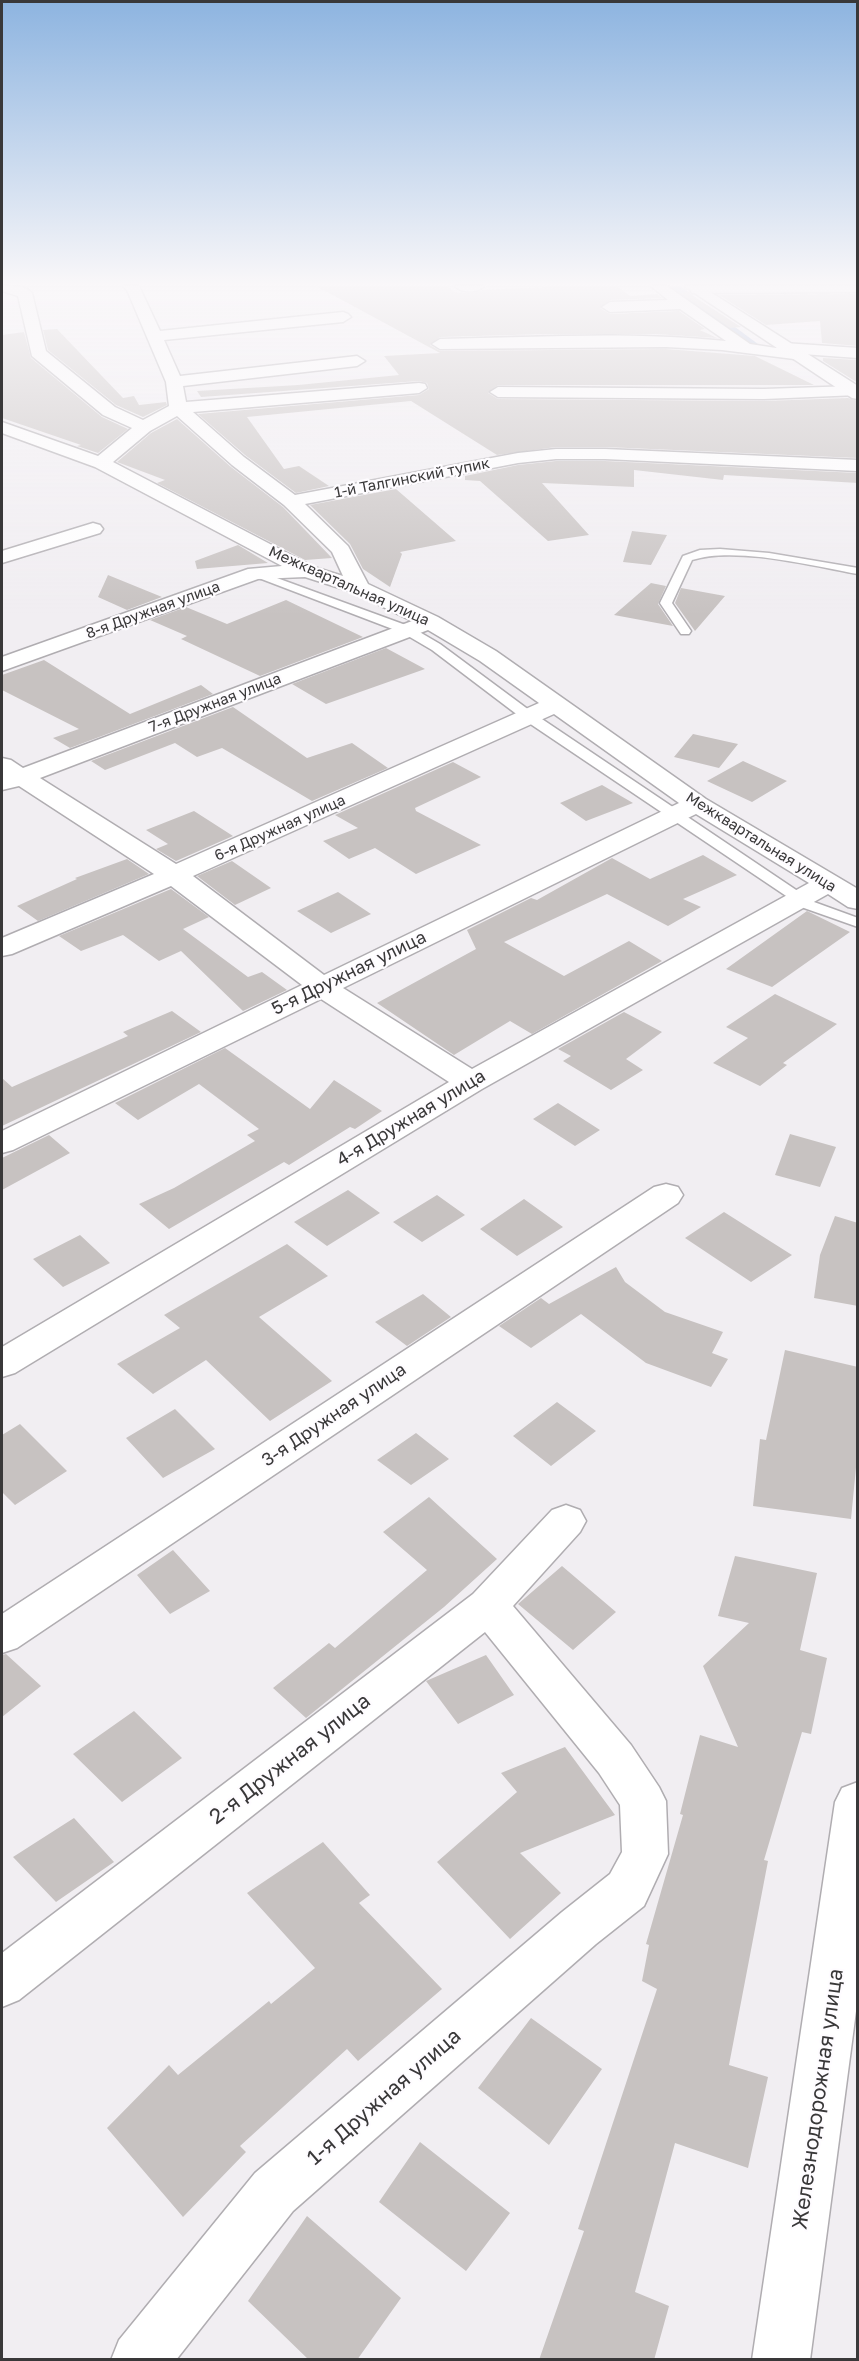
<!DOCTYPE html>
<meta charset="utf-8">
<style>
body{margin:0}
#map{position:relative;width:859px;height:2361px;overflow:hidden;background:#f1eef2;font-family:"Golos Text",sans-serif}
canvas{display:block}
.frame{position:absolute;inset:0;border:3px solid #393839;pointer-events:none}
</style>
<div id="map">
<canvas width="859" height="2361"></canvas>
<div class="frame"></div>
</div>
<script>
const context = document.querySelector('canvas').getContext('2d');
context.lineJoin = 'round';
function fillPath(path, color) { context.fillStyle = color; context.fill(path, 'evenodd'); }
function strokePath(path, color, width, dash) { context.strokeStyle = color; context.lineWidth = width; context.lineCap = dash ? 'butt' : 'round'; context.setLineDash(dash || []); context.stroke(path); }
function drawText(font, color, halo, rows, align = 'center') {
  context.font = font + ' "Golos Text",sans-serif'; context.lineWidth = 4.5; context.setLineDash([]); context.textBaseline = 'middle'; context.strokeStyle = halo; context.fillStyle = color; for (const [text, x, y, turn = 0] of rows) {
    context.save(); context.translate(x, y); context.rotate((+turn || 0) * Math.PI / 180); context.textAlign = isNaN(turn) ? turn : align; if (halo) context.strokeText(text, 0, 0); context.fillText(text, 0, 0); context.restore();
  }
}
const canal = new Path2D(`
 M662,286H680L762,347L759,351H747Z`);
const building = new Path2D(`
 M316,286H448L454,292L469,293L482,290L545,287L543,286H617L630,296L657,294L662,298L610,300L600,308L610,314L679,311L705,329L700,330L717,338L655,334H547L440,337L430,345L440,351L666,349L755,356L814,385H498L488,393L498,399L764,401L848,398L858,401V458L605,447H556L497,455L411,401L247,417L284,469L299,466L329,486L296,493L245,455L198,414L419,395L429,389L427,383L419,381L188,398L201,397L197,391L298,385L399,375L384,356L440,353Z
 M689,292L690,294L741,327L730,328L680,293Z
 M858,294V346L822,343L820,321L766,325L719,295Z
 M57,329L123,398L134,396L139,405L166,402L167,405L143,417L116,405L48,350L43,330Z
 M24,332L31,358L102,417L128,429L98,453L77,446L81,445L2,418V335Z
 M823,358L858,360V383L823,361Z
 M177,419L231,467L283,507L332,558L305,560L157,483L165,480L117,462L151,433Z
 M556,461H605L858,473V483L724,475L723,480L634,470V487L542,483L589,535L548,541L480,481L465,480V476L518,465Z
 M396,489L456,541L400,552L402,554L390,587L363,569L350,544L310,505Z
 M632,531L667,535L651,565L623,562Z
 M238,545L268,563L197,569L195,561Z
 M108,575L162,597L127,610L98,597Z
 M651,583L666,586L658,604L673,626L614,615Z
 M681,588L725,596L695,631L675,603Z
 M286,600L363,637L260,676L181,639L187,636L150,620L186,607L227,624Z
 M386,648L425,669L326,704L292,684Z
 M44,660L130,714L201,685L213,694L70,748L53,738L79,729L2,690V675Z
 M233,707L307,758L352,743L388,768L312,801L222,748L197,757L175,743L105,770L91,761Z
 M693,734L738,744L719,768L674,757Z
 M743,761L787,781L752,802L707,781Z
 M453,762L481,777L415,808L416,811L481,845L416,874L375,848L349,859L323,841L358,828L335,815Z
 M602,785L633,803L586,821L560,803Z
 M194,811L233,836L176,861L156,849L168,844L146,830Z
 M703,855L737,875L683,899L701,907L668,926L607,894L504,942L564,976L629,941L662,961L532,1034L510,1021L454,1055L377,1003L476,949L467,930L531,898L537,900L612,858L650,879Z
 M127,859L149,874L38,921L17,906L77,879L75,878Z
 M232,861L271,888L235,905L197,876Z
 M171,889L209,917L183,929L248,977L262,972L287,990L243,1011L181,951L159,961L123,935L81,951L59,936Z
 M338,892L371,914L331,933L297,911Z
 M807,911L850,932L772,987L726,969Z
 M775,994L837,1024L783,1063L787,1065L760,1086L713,1063L748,1038L726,1027Z
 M172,1011L201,1032L2,1126V1078L12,1087L128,1036L123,1032Z
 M624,1012L662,1032L626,1059L643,1070L611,1090L563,1061L571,1056L558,1049Z
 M225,1048L310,1109L334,1080L382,1111L355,1129L350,1127L289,1165L284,1162L169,1229L139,1204L174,1188L255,1141L247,1135L259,1129L199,1084L138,1120L115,1103Z
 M558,1103L600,1130L575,1146L533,1119Z
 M790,1134L836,1147L820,1187L775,1175Z
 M49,1135L70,1153L2,1190V1158Z
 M348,1190L380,1213L327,1246L294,1222Z
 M437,1195L465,1215L422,1242L393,1222Z
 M524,1199L563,1227L517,1256L480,1229Z
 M724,1212L792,1255L751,1282L685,1238Z
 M835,1216L858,1223V1306L814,1298L820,1255Z
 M80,1235L110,1263L63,1287L33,1259Z
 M287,1244L328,1276L259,1317L332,1381L270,1421L206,1360L153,1394L117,1364L180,1328L164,1315Z
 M616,1267L625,1282L665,1312L723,1332L712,1353L728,1359L711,1387L646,1363L581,1314L531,1348L499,1326L541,1298L549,1304Z
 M423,1294L451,1317L407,1346L375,1322Z
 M785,1350L858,1367V1447L851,1519L753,1506L760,1439L766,1440Z
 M557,1402L596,1431L551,1466L513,1436Z
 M175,1409L215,1449L163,1478L126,1438Z
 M20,1424L67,1471L15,1505L2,1492V1435Z
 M416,1433L449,1459L411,1485L377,1460Z
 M429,1497L497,1559L444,1607L306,1718L273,1688L329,1643L335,1648L427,1570L383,1532Z
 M173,1550L210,1591L170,1614L137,1575Z
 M735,1556L817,1573L800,1650L827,1658L811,1734L802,1732L764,1860L768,1861L729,2065L768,2077L748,2168L675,2143L635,2292L669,2306L654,2360H539L584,2231L578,2229L657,1989L642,1981L649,1945L646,1944L683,1815L680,1814L700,1735L738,1747L703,1666L749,1623L718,1616Z
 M562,1566L616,1612L573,1650L518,1604Z
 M6,1654L41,1686L2,1717V1655Z
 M486,1655L514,1695L458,1724L426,1681Z
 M134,1711L182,1758L122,1802L73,1754Z
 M565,1747L615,1815L520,1853L561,1893L510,1939L437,1862L517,1792L501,1773Z
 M74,1818L114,1862L56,1902L13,1857Z
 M323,1842L370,1895L359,1903L442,1989L358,2061L347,2049L240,2146L246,2152L183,2217L107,2128L169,2065L178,2075L269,2001L271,2004L315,1968L247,1893Z
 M531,2018L602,2069L549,2145L478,2088Z
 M420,2142L510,2213L466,2271L379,2202Z
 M307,2216L401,2298L357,2360H309L248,2301Z`);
const lane = new Path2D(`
 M720,549L769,553L858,568V574C813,566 735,546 692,560L672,603L691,631L689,634H681L660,603L683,556L700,550Z
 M255,570L411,627L440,644L533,713L814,902L858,918V927L804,908L523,719L432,650L403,633L251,575V571Z`);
const street = new Path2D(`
 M2,286C12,286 25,285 32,293L46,351L115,407L143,420L169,406L166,382L127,290L123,286H139L160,331L343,312L348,314L351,317L343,322L164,340L180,376L357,356L365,361L357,366L183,386L186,402L419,383L425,384L427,388L419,393L193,412L244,457L295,495L518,453L556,449H605L858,460V471L605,459H556L518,463L305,504L348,546L368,584L438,617L496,651L706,799L858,889V909L848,907L828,894L482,1089L15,1373L2,1377V1347L449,1082L321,999L13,1150L2,1153V1131L302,985L171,886L12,954L2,956V938L154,874L19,786L2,790V758L11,760L23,768L412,621L352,592L305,577L258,579L2,671V657L248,569L282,566L95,467L2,433V422L98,456L132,428L103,415L32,356L18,296L2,291ZM177,416L232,465L284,505L332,552L343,576L314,567L113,462L150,431ZM428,630L480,661L539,703L176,864L40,778ZM554,714L679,803L324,975L193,876ZM696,814L809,883L472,1069L343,988Z
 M455,286H484C478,293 461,293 455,286Z
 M651,286H667L750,344L776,348L784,343L858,348V358L802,354L794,359L722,350L666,347L440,349L432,344L440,339C535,337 631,331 726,341L680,309L610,312L602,307L610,302L668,300Z
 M697,286H858V292L692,293L690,290Z
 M853,386L858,387V395L764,399L498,397L490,392L498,387L764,389Z
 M93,523L100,525L103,529L100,533L2,563V551Z
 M666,1184L678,1187L683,1195L678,1203L17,1648L2,1653V1614L654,1187Z
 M566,1505L580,1510L586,1521L580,1532L513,1606L631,1745L659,1787L666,1801L668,1854L644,1906L596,1944L293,2211L176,2360H111L119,2340L255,2173L562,1912L610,1874L622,1852L620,1805L599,1773L485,1632L19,2000L2,2007V1953L473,1594L552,1510Z`);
const secondary = new Path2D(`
 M684,286H701L858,386V399L852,398Z
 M858,1782V1996L810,2360H752L835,1802L842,1788Z`);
const farStreetnames = [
 ["1-й Талгинский тупик",412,478,-11],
 ["Межквартальная улица",349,586,24],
 ["8-я Дружная улица",153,610,-20],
 ["7-я Дружная улица",215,703,-21],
 ["6-я Дружная улица",280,828,-24],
 ["Межквартальная улица",761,842,32]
];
const streetNames = [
 ["5-я Дружная улица",349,973,-26],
 ["4-я Дружная улица",411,1118,-31],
 ["3-я Дружная улица",334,1415,-34]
];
const nearStreetnames = [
 ["2-я Дружная улица",290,1759,-38],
 ["1-я Дружная улица",384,2097,-41],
 ["Железнодорожная улица",818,2099,-82]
];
fillPath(canal, '#a4b5d5');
fillPath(building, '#c7c2c1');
strokePath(lane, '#b0adb1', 3);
strokePath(street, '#b0adb1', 3);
strokePath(secondary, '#b0adb1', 3);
fillPath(lane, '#fff');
fillPath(street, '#fff');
fillPath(secondary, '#fff');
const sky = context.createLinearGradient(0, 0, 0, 616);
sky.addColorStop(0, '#8db4e0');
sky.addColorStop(0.46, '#f9f7f9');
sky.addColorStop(1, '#f9f7f900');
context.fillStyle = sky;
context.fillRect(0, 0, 859, 616);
drawText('15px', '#393839', '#fefcff', farStreetnames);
drawText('18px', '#393839', '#fefcff', streetNames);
drawText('21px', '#393839', '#fefcff', nearStreetnames);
</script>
